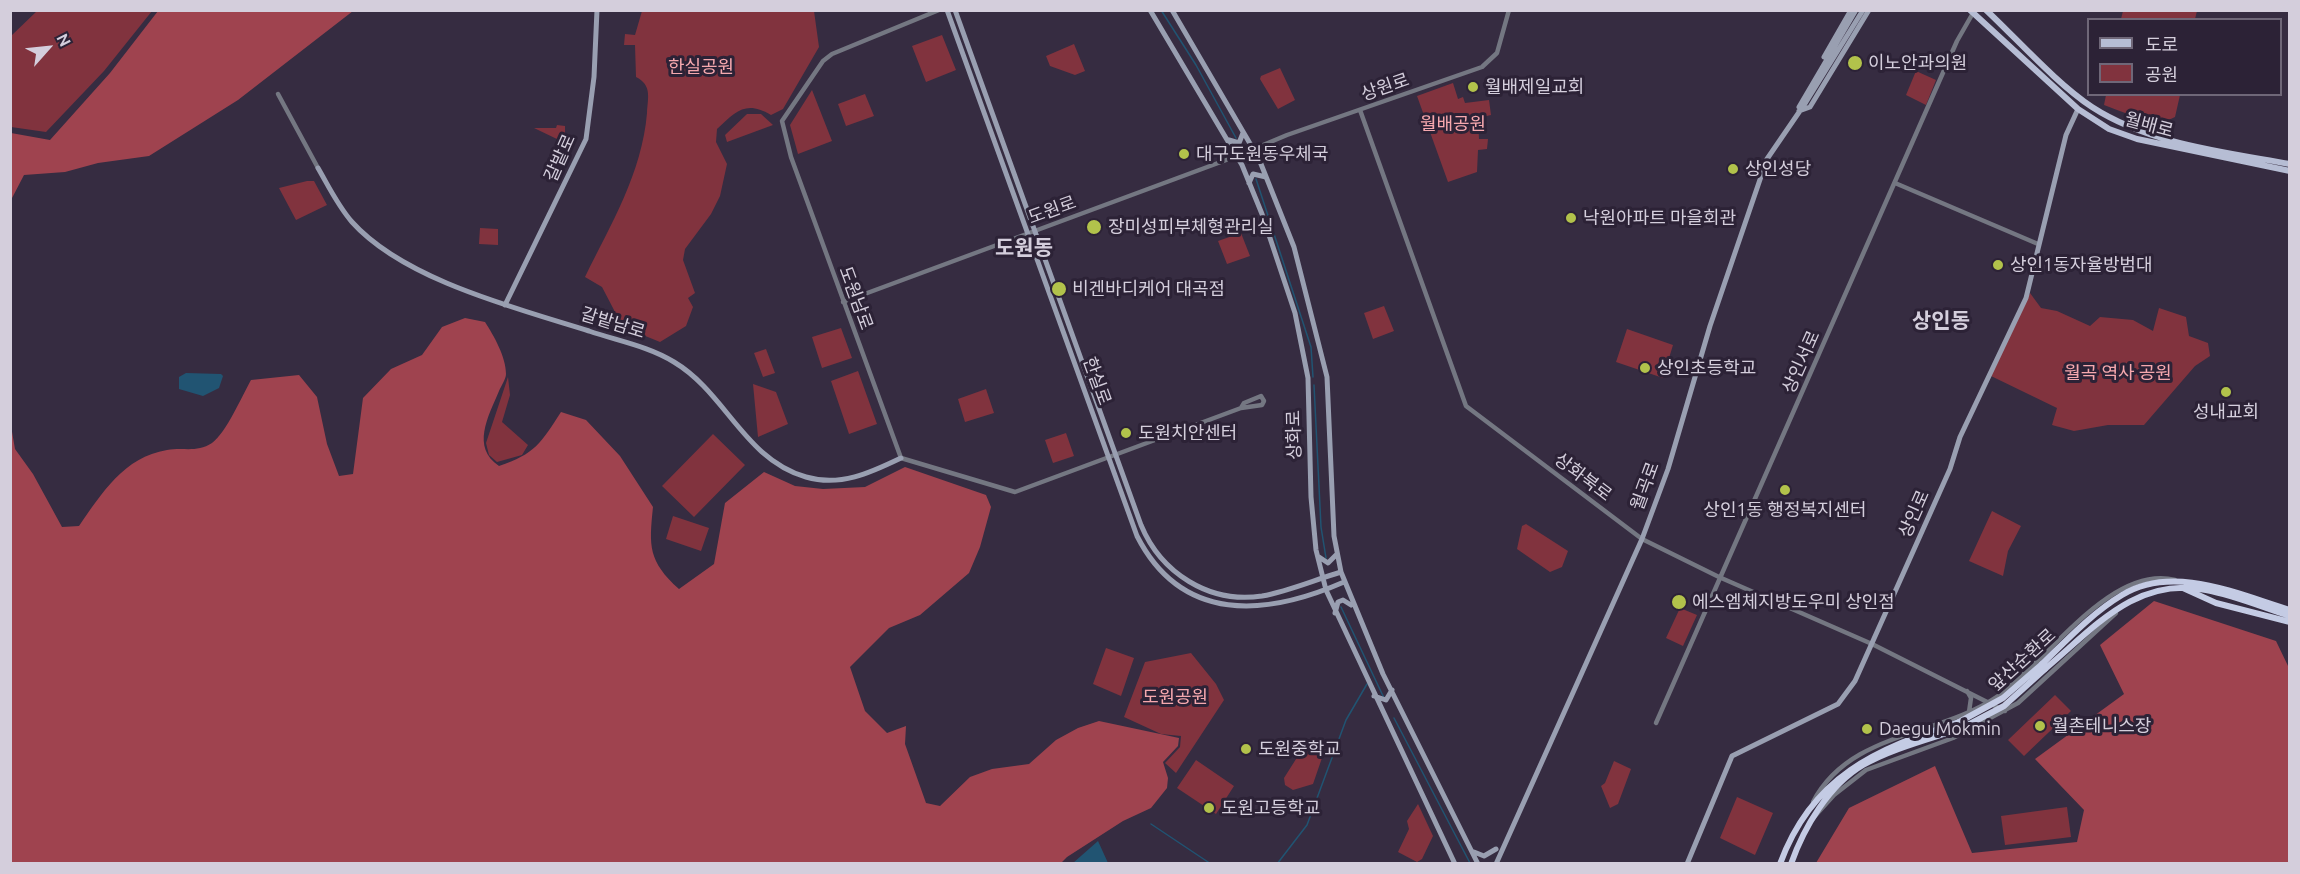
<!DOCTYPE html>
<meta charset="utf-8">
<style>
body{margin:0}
#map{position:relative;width:2300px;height:874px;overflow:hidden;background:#362c41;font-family:Ubuntu,"Noto Sans KR",sans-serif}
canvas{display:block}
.frame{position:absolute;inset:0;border:12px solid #d4cedc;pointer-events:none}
.legend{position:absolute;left:2087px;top:18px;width:195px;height:78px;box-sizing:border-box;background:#2c2236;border:2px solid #6f6778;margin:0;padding:8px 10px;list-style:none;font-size:18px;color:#d4cedc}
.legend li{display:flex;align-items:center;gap:12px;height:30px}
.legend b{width:30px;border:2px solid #6f6778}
.north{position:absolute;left:18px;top:18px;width:60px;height:60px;-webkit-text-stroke:4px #2c2236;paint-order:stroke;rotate:63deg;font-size:16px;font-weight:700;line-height:24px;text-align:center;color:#d4cedc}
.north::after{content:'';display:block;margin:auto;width:21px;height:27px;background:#d4cedc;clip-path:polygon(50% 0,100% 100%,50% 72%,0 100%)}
</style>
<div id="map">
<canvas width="2300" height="874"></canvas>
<div class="frame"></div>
<ul class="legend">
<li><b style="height:8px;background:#b6bdd4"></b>도로</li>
<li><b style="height:16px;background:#81333e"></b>공원</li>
</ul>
<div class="north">N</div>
</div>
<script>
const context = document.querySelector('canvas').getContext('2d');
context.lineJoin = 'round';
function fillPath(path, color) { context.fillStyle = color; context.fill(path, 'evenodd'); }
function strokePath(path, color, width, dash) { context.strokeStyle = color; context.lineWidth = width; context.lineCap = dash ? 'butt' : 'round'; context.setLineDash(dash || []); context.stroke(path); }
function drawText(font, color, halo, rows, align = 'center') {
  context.font = font + ' Ubuntu,"Noto Sans KR",sans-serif'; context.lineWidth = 6; context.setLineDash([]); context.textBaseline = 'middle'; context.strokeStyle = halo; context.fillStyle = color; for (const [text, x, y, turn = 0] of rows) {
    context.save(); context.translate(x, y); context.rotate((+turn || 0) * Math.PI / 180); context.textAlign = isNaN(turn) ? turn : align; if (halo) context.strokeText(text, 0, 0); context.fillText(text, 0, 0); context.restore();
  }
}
const green = new Path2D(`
 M37,11H152L104,71L46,132L11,127V36Z
 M642,11H814L819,47L783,109L771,115C746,100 736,111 717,129L716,142L727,164L720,196L711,214L685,249L683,260L695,293L688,298L693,307L686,326L660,342L611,322L614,310L602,287L585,277C611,224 642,173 647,113C648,97 652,85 636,77L635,45H624L625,34L635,35Z
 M2123,11V10L2197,11L2195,19H2121Z
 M942,35L956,70L926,82L912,46Z
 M1074,44L1085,71L1075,75L1050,66L1046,56Z
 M1280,68L1295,100L1278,109L1260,79L1261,76Z
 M1916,71L1936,80L1926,105L1906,95Z
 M1453,83L1458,99L1463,97L1465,103L1489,100L1491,115L1478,118L1479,139H1488L1487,149L1478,150L1477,172L1448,182L1417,96Z
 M812,90L832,141L798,154L790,125Z
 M865,94L874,116L846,126L838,104Z
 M2106,95V94L2180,95L2175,117C2155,128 2124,112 2104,105Z
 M747,114H761L773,125L727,142L725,135Z
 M557,125L565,126V136L560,135L559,140L534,128H556Z
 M307,181H314L327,205L296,220L279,188Z
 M480,228L498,229V245L479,244Z
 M1241,233L1250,256L1227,264L1218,241Z
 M2030,293L2041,308L2057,311L2090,326L2100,317L2133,320L2153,331L2159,308L2186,317L2189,336L2208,343L2210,356L2195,366L2144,425H2108L2074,431L2052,425L2057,408L1991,376Z
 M1384,306L1394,331L1373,339L1364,313Z
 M841,328L852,358L822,368L812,337Z
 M1627,329L1673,345L1663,378L1616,362Z
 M766,349L775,373L763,377L754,353Z
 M858,371L877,424L849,434L831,381Z
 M508,377L510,395L502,422L528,445L522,455L497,462L489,455L486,443Z
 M753,384L776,392L788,424L758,437Z
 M986,389L994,413L965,422L958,399Z
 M1066,433L1074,456L1053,463L1045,440Z
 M713,434L745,465L694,517L662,486Z
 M1992,511L2021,526L2008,551L2003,576L1969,561Z
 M673,516L709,528L701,551L666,539Z
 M1526,524L1568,551L1562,567L1550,572L1517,549L1522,526Z
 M1680,608L1697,615L1683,646L1666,638Z
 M1106,648L1134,658L1121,696L1093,684Z
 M1191,653L1216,684L1224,700L1176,773L1165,763L1180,747L1181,736L1161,734L1124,717L1145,662Z
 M2055,695L2071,711L2024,756L2008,740Z
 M1303,748L1323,755L1313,784L1293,790L1285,785L1284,778Z
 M1196,760L1234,786L1216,814L1177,788Z
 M1614,761L1631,769L1618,804L1610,808L1601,786L1605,783Z
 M1737,797L1773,813L1755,855L1720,838Z
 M1418,804L1433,836L1422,859L1417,862L1398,852L1409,829L1407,821Z
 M2067,807L2071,837L2005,845L2001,816Z`);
const forest = new Path2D(`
 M158,11H353L238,100L149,156L98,163L65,172L24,175L11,200V133L50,140L110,73Z
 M465,318L485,322C494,336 506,357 506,374C506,379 501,386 499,391C488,417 471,447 499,466C535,454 541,443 561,412L586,420L620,456L653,507C649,546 648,561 679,589L714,564L725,503L764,472L795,486L823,489L865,487L905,467L986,495L991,507L980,547L969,573L920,615L889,628L850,667L865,711L887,733L906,726L905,744L926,803L940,806L970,777L992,769L1029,764L1056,740L1078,728L1099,721L1179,738L1178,746L1163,762L1168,778L1167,788L1151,808L1123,821L1067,857L1061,863H11V426L15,449L33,474L62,527L79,526C102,493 124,457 167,450C184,447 197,453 212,443C226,433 242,396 251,380L299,375L317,397L327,444L339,476L353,474L363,398L391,369L422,355L442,327Z
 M2154,601L2276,641L2289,668V863H1816L1849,808L1935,766L1972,853L2077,842L2084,810L2035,759L2124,694L2100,645Z`);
const water = new Path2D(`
 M186,373L221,374L223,376L219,388L203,396L179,389V377Z
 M1098,841L1108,863H1073Z`);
const stream = new Path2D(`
 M1161,10L1196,65L1236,138
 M1256,179L1311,347L1313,377
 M1314,385L1321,527L1326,558
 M1341,607L1384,698
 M1394,718L1470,863
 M1151,824L1211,864
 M1277,864L1307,825L1346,720L1367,684`);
const tertiary = new Path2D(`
 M939,10L832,54L823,61L782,121L791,157L901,458L1015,492L1241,408L1244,403L1261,396L1264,401L1262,405L1241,408
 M278,94L318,168
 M1360,110L1466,406L1642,539L1719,577L1872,644L2005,711
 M1895,183L2038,244
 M843,302L1237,156L1287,135L1482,67L1497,53L1509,10
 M1967,691L1971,698L1969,712
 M1656,723L1957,41L1973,13
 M1813,802C1850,731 1939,737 1998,696C2046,663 2110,564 2175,580
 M1815,816L1834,795L1866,770L1953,738L2018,703L2116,613`);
const secondary = new Path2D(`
 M947,10L1137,536C1182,624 1266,616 1344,582
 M955,10L1141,525C1161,573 1209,604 1262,596C1289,591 1314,580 1341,572
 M1150,10L1242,165L1262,214L1295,313L1308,378L1311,497L1316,550L1326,590L1455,864
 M1172,10L1259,159L1294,247L1327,377L1334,536L1341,572L1383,674L1478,864
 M1824,57L1851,10
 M1799,107L1856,10
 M1799,111L1810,107L1869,10
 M1229,140L1239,143L1243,133
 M318,168C329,187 338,206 352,222C404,280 516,308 589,331C618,341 648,346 674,362C726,393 744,459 806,477C840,487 870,473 901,458
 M1249,183L1253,174L1266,177
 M505,305L586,139L594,77L597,10
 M1319,557L1328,563L1336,555
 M1335,613L1338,602L1343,600L1351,605
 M1374,696L1386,700L1392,690
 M1474,852L1484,856L1496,849
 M1496,864L1642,539L1668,469L1710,326L1767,159L1806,102L1863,10
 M1687,864L1732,756L1838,704L1855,681L1950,469L1960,437L2026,298L2066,135L2078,109`);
const primary = new Path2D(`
 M1970,10L2078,109L2109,129L2137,139L2290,171
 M1986,10C2017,39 2057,84 2092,107C2149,144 2224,152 2290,164`);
const trunk = new Path2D(`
 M2183,588L2216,603L2290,622
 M2042,664C2067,640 2092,613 2122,595C2173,564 2237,594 2290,610
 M2045,669C2094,628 2136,576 2206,590C2234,595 2262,607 2290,616
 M1780,864C1812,776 1876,749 1959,722
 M1791,864C1804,827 1829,785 1863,765C1893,748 1930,739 1962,728`);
const trunkBridge = new Path2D(`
 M1959,722L2003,698L2042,664
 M1962,728L2004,706L2045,669`);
const markers = [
 [1855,63,8,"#b2c24b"],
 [1473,87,6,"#b2c24b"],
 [1184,154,6,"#b2c24b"],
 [1733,169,6,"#b2c24b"],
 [1571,218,6,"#b2c24b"],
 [1094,227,8,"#b2c24b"],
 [1998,265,6,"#b2c24b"],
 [1059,289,8,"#b2c24b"],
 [1645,368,6,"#b2c24b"],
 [2226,392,6,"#b2c24b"],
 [1126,433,6,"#b2c24b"],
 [1785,490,6,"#b2c24b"],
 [1679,602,8,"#b2c24b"],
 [2040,726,6,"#b2c24b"],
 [1867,729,6,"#b2c24b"],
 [1246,749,6,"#b2c24b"],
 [1209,808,6,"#b2c24b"]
];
const poiNames = [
 ["이노안과의원",1868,63],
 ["월배제일교회",1485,87],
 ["대구도원동우체국",1196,154],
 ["상인성당",1745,169],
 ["낙원아파트 마을회관",1583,218],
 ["장미성피부체형관리실",1108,227],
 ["상인1동자율방범대",2010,265],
 ["비겐바디케어 대곡점",1072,289],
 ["상인초등학교",1657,368],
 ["성내교회",2226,412,"center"],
 ["도원치안센터",1138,433],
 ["상인1동 행정복지센터",1785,510,"center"],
 ["에스엠체지방도우미 상인점",1692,602],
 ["월촌테니스장",2052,726],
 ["Daegu Mokmin",1879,729],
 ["도원중학교",1258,749],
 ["도원고등학교",1221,808]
];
const parkNames = [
 ["한실공원",701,67],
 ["월배공원",1453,124],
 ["월곡 역사 공원",2118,373],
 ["도원공원",1175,697]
];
const streetNames = [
 ["상원로",1385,87,-19],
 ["월배로",2149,125,15],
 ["갈밭로",560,158,-66],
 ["도원로",1052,210,-20],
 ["도원남로",856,298,70],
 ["갈밭남로",613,323,17],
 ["상인서로",1801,362,-66],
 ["한실로",1097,381,70],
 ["상화로",1294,435,-91],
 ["상화북로",1583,477,37],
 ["월곡로",1645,486,-70],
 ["상인로",1914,514,-66],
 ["앞산순환로",2022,660,-42]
];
const quarterNames = [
 ["도원동",1024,248],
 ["상인동",1941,321]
];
fillPath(green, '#81333e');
fillPath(forest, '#9f434f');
fillPath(water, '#215472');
strokePath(stream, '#215472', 1.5);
strokePath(tertiary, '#747782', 4.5);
strokePath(secondary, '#999fb1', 5);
strokePath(primary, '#b6bdd4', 6);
strokePath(trunk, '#c4cbe4', 6);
strokePath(trunkBridge, '#c4cbe4', 6);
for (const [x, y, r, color] of markers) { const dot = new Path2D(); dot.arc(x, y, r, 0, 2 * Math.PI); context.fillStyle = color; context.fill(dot); strokePath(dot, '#2c2236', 2); }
drawText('18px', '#d4cedc', '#2c2236', poiNames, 'left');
drawText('18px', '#f6a8ae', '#2c2236', parkNames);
drawText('18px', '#d4cedc', '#2c2236', streetNames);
drawText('bold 21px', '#d4cedc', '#2c2236', quarterNames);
</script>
